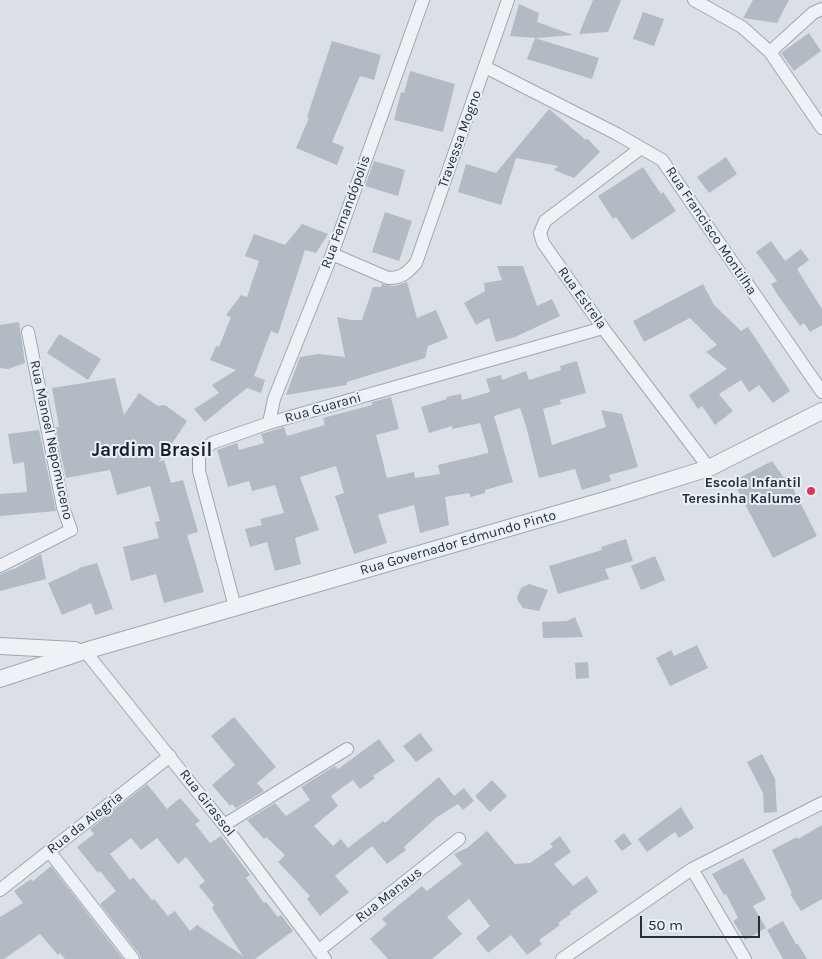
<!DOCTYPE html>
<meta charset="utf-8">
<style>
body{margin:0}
#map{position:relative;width:822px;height:959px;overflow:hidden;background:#dbe0e6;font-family:Karla,sans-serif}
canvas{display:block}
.scale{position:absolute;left:640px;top:916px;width:120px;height:22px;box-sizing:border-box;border:2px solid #242f3d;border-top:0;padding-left:6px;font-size:15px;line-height:18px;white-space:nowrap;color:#242f3d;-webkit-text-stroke:4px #eaeff4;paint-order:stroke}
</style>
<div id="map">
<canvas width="822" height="959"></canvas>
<div class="scale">50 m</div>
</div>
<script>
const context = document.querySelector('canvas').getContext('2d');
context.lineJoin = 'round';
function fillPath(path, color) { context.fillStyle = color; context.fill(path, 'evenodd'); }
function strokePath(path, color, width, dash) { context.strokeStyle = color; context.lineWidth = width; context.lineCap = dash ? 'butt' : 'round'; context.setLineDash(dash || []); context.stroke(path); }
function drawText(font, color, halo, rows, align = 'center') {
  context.font = font + ' Karla,sans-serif'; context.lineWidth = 4; context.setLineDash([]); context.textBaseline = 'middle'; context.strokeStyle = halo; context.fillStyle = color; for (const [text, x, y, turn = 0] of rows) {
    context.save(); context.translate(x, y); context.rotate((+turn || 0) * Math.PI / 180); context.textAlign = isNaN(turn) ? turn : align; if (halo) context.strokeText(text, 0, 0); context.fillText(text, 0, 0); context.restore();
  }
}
const building = new Path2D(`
 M593,0H621L608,32L579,34Z
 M753,0H789L777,23L743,18Z
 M519,4L539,13L537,22L573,35L537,38L510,36Z
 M643,12L664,19L654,46L633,39Z
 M809,33L821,51L794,71L781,53Z
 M535,38L599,58L592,79L527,59Z
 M332,41L381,55L374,80L360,76L332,142L344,147L337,165L296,148L309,118L307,117Z
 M410,71L455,84L443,132L394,120L401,92L404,93Z
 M549,109L586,140L587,138L600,152L574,178L554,170L558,166L516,158L501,205L458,192L466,164L496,173Z
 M726,157L737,174L709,193L697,177Z
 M374,161L405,170L398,196L365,186Z
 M643,167L661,194L663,192L676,211L632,240L616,217L613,219L598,196Z
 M385,212L412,221L399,261L372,252Z
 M302,224L328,234L316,253L305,250L278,334L271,331L254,376L265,380L261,393L247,388L205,422L194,409L219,393L212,385L236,370L210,360L216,346L219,347L231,317L226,315L241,295L247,297L259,261L245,256L254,234L285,245Z
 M771,241L785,261L801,249L809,260L797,269L822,309V325L810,332L804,323L800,326L777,294L771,284L777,281L756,252Z
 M497,266H523L537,306L552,299L560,316L515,337L496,342L489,318L476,325L464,303L485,291L484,283L502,280Z
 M407,282L417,318L436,310L448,338L428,346L425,358L347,382V385L286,395L300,357L318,354L345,357L337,317L351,320H362L373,287H381L382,284L394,286Z
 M703,284L714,305L741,331L748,327L790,391L773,403L759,385L749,392L741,380L719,394L733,411L715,425L702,406L698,409L689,395L727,369L706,352L717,345L690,318L644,342L633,321Z
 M19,322L25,363L8,369L0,368V325Z
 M59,334L101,359L88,380L47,353Z
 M577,361L586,393L560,400L561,404L543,409L552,445L606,427L601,410L622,414L638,467L609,475L611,481L582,490L575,469L539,478L526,426L520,408L494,416L513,482L485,490V493L471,497L469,493L445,497L449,525L420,533L414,505L378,515L387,543L354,554L335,496L344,493L336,466L300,477L319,530L295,538L301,564L275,571L267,542L250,547L245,529L262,525L260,519L284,513L275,485L252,491L249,481L228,487L217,450L237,443L239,450L264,443L261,434L284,427L287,436L325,425L323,418L372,405V402L391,397L399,429L376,435L387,478L414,472L415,478L440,474L438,465L488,453V450L480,423L452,429V426L429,433L421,407L447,399L446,397L461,394L462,400L490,392L486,379L501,375L502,380L526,371L529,380L561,370L560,366Z
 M115,378L124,415L139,393L158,406L165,405L187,421L163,457L158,462L164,460L171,483L183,480L198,532L187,535L204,592L164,603L156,574L131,581L123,547L159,538L155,522L160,521L150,486L117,495L110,470L66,478L55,427H59L52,388Z
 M39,430L56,511L0,516V494L27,492L24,462L13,464L8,434Z
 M772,461L784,478L787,476L817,536L773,558L733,481Z
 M626,539L633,561L605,569L609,579L558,594L549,566L602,550L601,547Z
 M41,554L46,579L0,591V574L16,568Z
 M655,556L665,580L641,590L631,566Z
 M97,563L113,609L95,615L91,603L62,615L48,583L79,569V568Z
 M529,584L548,590L539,611L523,608L518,601L517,597L521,588Z
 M575,617L583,637L543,638L542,622L567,621Z
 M697,645L708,668L670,686L656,658L671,650L674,656Z
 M588,662L589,678L576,679L575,663Z
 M234,717L276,767L257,783L264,791L236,808L232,804L230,806L212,785L235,765L211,736Z
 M420,733L433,750L416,762L403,746Z
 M379,739L395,761L373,776L375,778L360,789L353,780L331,796L338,806L314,826L333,846L341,839L348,848L383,821L385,823L439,777L454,796L464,788L474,801L463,810L458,804L437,817L404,847L406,850L387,864L372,846L335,876L349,892L320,916L307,899L310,896L278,862L285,855L266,837L264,839L247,820L275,803L286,816L310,800L301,787L335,766L338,769Z
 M762,754L775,779L777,812L764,813L763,793L747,762Z
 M492,780L507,796L490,812L475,796Z
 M147,784L167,809L180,798L200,821L195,824L210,843L221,836L250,875L246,878L264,903L266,902L278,917L281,915L293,931L255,959H141L139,954L100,904L116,891L100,871L98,873L77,847L94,834L90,829ZM131,838L141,850L157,838L178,864L186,857L205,881L199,886L214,905L212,908L243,956L197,925L190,931L175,911L168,916L154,899L152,900L133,877L130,880L110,854Z
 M681,807L694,828L679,838L675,832L647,852L638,839Z
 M822,825V899L801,911L790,894L792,893L772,850L797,837L798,839Z
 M487,831L515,864L530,863L553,847L550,844L560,836L571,852L554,864L573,886L587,876L598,892L570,912L571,914L558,923L560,925L539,940L542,944L527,955L511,935L488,953L476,938L490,926L469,899L447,917L462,934L432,959H388L370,939L387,924L382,919L422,886L427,891L462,864L454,854L467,848Z
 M624,833L632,844L622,851L614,841Z
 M743,858L766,899L753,906L766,928L745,940L733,921L738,918L726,894L724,895L712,874Z
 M51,866L123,959H65L60,953L58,955L40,934L4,959H0V917L23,903L14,891L31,879L33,881Z
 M783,921L796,944H798L807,959H783L767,930Z`);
const minor = new Path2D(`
 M694,0L742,27L770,52L822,128
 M770,52L813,13L822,9
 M485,67L617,134L662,160L822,392
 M641,148L545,221L540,233L543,243L603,328L709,468
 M332,254L388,278C402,278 407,273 416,263L508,0
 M269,423L274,399L332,254L423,0
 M0,566L71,530L63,507L28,332
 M235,607L199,471V454L212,443L269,423L603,328
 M85,651L224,825L325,959
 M224,825L347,749
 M49,851L133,959
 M692,869L745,959
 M0,890L170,756
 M318,951L459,839
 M562,959L692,869L822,803`);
const tertiary = new Path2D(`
 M0,646L75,650
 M0,679L85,651L619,496L709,468L822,411`);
const markers = [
 [811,491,5,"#d6365a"]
];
const streetNames = [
 ["Travessa Mogno",460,139,-70],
 ["Rua Fernandópolis",346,212,-70],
 ["Rua Francisco Montilha",711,231,56],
 ["Rua Estrela",582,298,54],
 ["Rua Guarani",323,408,-16],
 ["Rua Manoel Nepomuceno",51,440,78],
 ["Rua Governador Edmundo Pinto",458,543,-16],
 ["Rua Girassol",207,803,52],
 ["Rua da Alegria",85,823,-38],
 ["Rua Manaus",389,895,-38]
];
const poiNames = [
 ["Escola Infantil",801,483],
 ["Teresinha Kalume",801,499]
];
const districtNames = [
 ["Jardim Brasil",152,451]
];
fillPath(building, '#b2bac3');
strokePath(minor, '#a0a7b0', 14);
strokePath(tertiary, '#a0a7b0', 18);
strokePath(minor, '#eef1f5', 12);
strokePath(tertiary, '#eef1f5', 16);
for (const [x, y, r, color] of markers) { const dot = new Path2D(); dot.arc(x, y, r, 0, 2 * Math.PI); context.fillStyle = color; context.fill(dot); strokePath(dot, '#eaeff4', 2); }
drawText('14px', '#242f3d', '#eaeff4', streetNames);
drawText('bold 14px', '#242f3d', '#eaeff4', poiNames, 'right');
drawText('bold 19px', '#17202d', '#eaeff4', districtNames);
</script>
